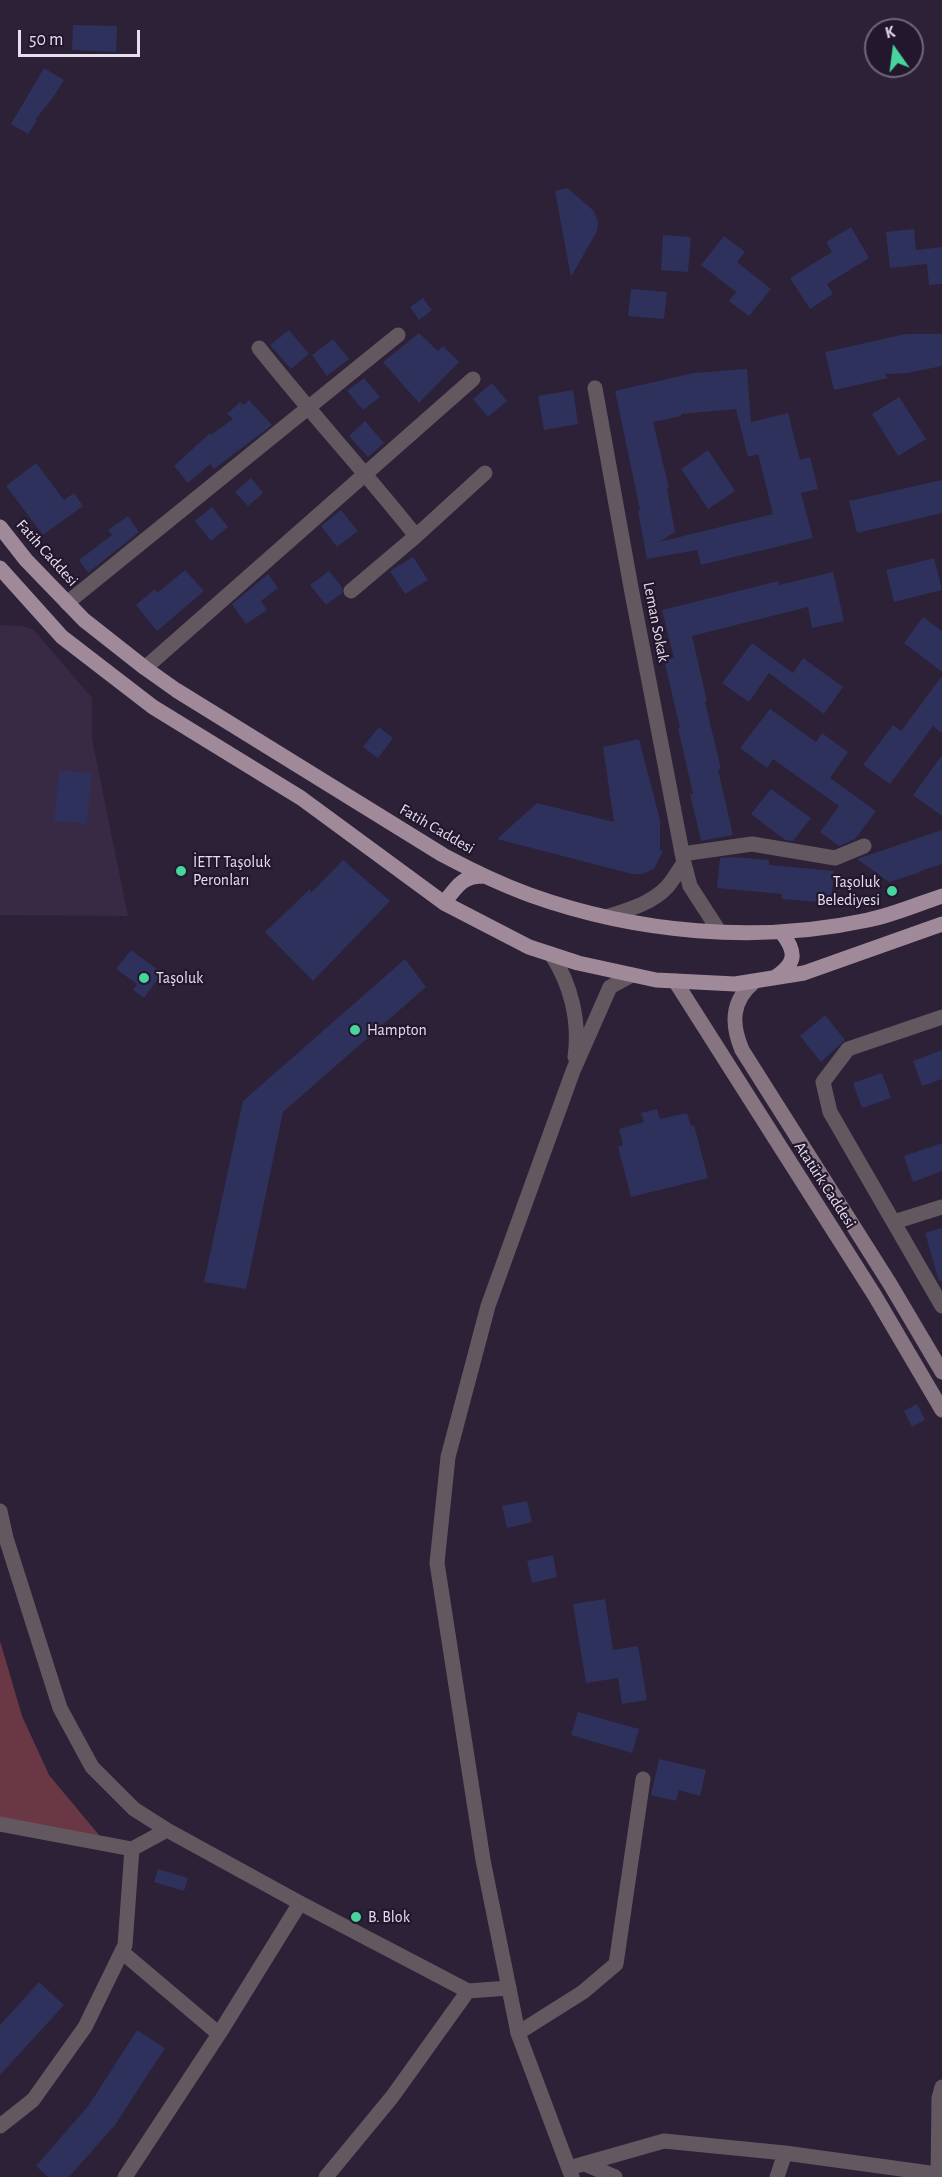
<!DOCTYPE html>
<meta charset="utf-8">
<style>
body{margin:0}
#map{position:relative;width:942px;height:2177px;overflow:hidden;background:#2c2136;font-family:"Alegreya Sans",sans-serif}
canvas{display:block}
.north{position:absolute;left:864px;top:18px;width:60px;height:60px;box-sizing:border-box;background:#22172c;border:2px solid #706779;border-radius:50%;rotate:346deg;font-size:16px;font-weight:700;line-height:24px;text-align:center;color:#e6dfed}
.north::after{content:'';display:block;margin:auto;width:21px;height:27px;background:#48d49d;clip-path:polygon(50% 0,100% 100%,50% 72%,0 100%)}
.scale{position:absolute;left:18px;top:30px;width:122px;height:27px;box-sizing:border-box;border:3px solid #e6dfed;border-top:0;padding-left:8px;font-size:18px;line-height:21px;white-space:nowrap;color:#e6dfed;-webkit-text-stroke:4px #22172c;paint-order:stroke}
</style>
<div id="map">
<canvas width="942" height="2177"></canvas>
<div class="north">K</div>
<div class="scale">50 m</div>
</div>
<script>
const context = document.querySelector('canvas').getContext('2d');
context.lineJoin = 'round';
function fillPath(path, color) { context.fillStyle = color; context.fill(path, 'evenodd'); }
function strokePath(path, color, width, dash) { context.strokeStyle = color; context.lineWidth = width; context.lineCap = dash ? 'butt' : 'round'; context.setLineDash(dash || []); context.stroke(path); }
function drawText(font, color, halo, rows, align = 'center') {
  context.font = font + ' "Alegreya Sans",sans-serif'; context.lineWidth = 4.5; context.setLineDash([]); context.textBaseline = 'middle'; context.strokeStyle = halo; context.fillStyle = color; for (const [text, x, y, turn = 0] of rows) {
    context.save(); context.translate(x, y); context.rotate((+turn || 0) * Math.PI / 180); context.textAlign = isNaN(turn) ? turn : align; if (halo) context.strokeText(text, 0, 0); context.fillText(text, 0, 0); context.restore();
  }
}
const built = new Path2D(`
 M0,625L22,626L34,630L92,698V739L128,916L0,915Z`);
const green = new Path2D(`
 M0,1641L22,1716L49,1775L104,1841L0,1827Z`);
const building = new Path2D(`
 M73,25L117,26L116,52L72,50Z
 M44,68L64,80L54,96L35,120L37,121L28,134L11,124Z
 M567,188L594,211L598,223L597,231L571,277L555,191Z
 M851,227L869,258L827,284L833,294L810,309L790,278L832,252L826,242Z
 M914,229L916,250L942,247V284L929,285L927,264L890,268L886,232Z
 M663,235L691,237L688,272L661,270Z
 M724,236L745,252L737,262L771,289L749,316L729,301L736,292L701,265Z
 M631,289L667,292L664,319L628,316Z
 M423,298L432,310L419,320L410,307Z
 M289,330L309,354L291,369L270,345Z
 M419,333L438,351L443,346L459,362L419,403L383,362Z
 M905,334H942V366L908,373L885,374L888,378L834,390L825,352Z
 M333,339L349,359L327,376L312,355Z
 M747,369L751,422L788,413L800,460L810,457L818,489L801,493L813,538L701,565L697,550L647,559L638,511L640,510L615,391L693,373ZM736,409L748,457L758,454L773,514L659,542L675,532L667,489L669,488L653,422L681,416V414Z
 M364,378L380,397L363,410L347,391Z
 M492,383L507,401L488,417L473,399Z
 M573,390L578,424L544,430L538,396Z
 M899,397L926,439L898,456L872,414Z
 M249,400L272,425L214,469L210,464L188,483L174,466L210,433L211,435L233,419L227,414L240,402L244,405Z
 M365,421L384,443L368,457L349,436Z
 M708,450L735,491L708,509L681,469Z
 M36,463L64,500L74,493L83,506L43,535L6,486Z
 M251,478L263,493L248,506L235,492Z
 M942,480V513L857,533L849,501Z
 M212,507L228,527L211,541L195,521Z
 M341,510L358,531L337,547L321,526Z
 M128,516L139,532L88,573L79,560L112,535L108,530Z
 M413,557L428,580L405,594L390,571Z
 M934,558L942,590L894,602L886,570Z
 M185,570L204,591L157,631L136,605L155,589L157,593Z
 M329,571L342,587V593L326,605L310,585Z
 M833,572L844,621L812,628L808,607L692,636L707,701L705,702L721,769L718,770L733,835L701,841L690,794H693L678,728H680L664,660L674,658L662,610L778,581L779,585Z
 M268,574L278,588L261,601L267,610L246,624L232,604Z
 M923,617L942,631V672L904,643Z
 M752,643L793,673L803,658L843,687L824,714L769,673L749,702L722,683Z
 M942,676V733L933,726L890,784L863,765L893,725L901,731Z
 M770,709L816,742L822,733L848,752L830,778L876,811L855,839L839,846L820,832L839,806L773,759L767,768L740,748Z
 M379,727L393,738L378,758L363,747Z
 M639,739L660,820V850L663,851L654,869L643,874H632L497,839L537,803L614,822L603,747Z
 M942,755V816L913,795Z
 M59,770L92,773L87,824L54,821Z
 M771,789L811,818L793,841L785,840L751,814Z
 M942,830V864L920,871L921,872L889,882L857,859Z
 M732,857L769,860V865L834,871L831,903L782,899V894L717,888L720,858Z
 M343,860L390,901L313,981L265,932L310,889L311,893Z
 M131,950L162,973L144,998L133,990L137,984L116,969Z
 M405,959L426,987L283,1112L246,1289L204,1282L243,1101Z
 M825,1015L845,1040L821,1062L800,1036Z
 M942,1050V1079L922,1086L913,1061Z
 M882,1073L891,1098L862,1108L853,1083Z
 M657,1109L660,1119L687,1113L691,1126L694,1125L708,1178L631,1197L618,1147L623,1145L619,1129L644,1122L641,1113Z
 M942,1143V1171L913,1182L904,1156Z
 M942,1228V1281H939L925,1233Z
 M917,1404L925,1420L912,1427L904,1411Z
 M527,1501L532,1522L507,1528L502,1506Z
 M553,1555L557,1577L532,1583L527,1561Z
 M605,1599L613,1650L638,1646L647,1700L622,1704L618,1678L586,1683L573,1604Z
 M578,1712L639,1729L632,1753L571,1735Z
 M659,1759L706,1770L700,1796L679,1790L676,1801L651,1795Z
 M158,1869L188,1878L184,1891L154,1882Z
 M39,1982L64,2005L0,2075V2025Z
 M137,2030L165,2048L115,2125L69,2177H48L36,2166L89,2105Z`);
const minor = new Path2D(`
 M259,348C310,412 365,472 416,536
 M595,388L632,593L684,863L690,886L719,931
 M351,591L416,536L485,473
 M67,603L398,335
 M145,668L473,379
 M682,854L752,844L835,858L864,846
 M606,917C627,910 651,904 667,887C673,880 678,871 684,863
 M942,1017L848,1049L823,1082L830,1112L942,1306
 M894,1222L942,1207
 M0,1511L6,1538L60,1708L92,1767L134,1809L167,1830L300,1903L468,1991L509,1988
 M0,1824L132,1849L167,1830
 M122,1952L219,2034
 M518,2033L583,1992L616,1964L643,1779
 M0,2126L33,2100L85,2027L125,1945L132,1849
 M585,2164L615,2177
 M569,2168L664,2141L785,2153L937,2174
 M125,2177L219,2034L300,1903
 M326,2177L392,2097L468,1991
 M777,2177L785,2153
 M938,2177L939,2098L942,2087`);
const tertiary = new Path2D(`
 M551,954C571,984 580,1021 575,1057
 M572,2177L518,2033L483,1860L437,1563L448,1457L488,1306L573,1071L610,987L632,975`);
const secondary = new Path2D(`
 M675,981L875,1296L942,1410
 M754,982C731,1001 731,1024 742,1050L890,1284L942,1372`);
const primary = new Path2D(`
 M0,527L26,560L84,620L145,668L176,690L443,855C471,870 500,884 530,895C636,933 758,944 868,920C893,915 918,904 942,896
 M0,568L62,637L153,707L301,798L444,903L529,947L578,963L656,980L735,984L804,973L942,924
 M444,903C457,886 462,876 484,876
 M774,978C795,964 798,954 782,933`);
const markers = [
 [181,871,6,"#48d49d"],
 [892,891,6,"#48d49d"],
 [144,978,6,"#48d49d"],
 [355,1030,6,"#48d49d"],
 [356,1917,6,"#48d49d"]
];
const streetNames = [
 ["Fatih Caddesi",47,553,48],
 ["Leman Sokak",656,622,79],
 ["Fatih Caddesi",437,829,30],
 ["Atatürk Caddesi",825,1185,57]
];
const poiNames = [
 ["İETT Taşoluk",193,862],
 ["Peronları",193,880],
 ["Taşoluk",880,882,"right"],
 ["Belediyesi",880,900,"right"],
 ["Taşoluk",156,978],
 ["Hampton",367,1030],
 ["B. Blok",368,1917]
];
fillPath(built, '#382a44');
fillPath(green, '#6a3844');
fillPath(building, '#2e315b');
strokePath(minor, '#635860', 15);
strokePath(tertiary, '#635860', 15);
strokePath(secondary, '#867480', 15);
strokePath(primary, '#a08999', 15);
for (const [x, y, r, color] of markers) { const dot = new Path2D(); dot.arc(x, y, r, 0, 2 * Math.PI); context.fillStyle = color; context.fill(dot); strokePath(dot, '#22172c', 2); }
drawText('16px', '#e6dfed', '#22172c', streetNames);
drawText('16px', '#e6dfed', '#22172c', poiNames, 'left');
</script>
